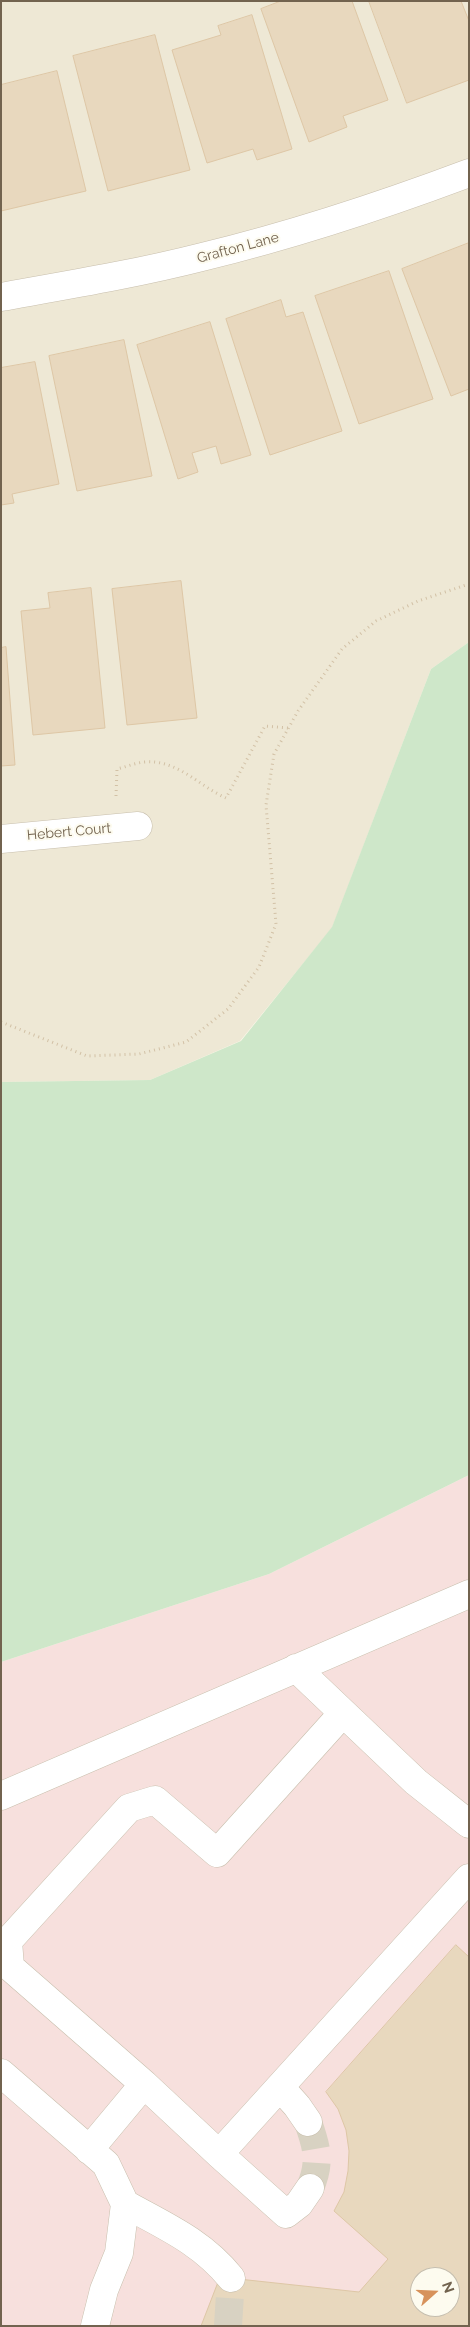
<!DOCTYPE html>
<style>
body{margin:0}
#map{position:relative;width:470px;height:2327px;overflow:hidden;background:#faf7e9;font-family:Raleway,sans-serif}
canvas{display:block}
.frame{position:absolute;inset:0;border:2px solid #72634f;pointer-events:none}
.north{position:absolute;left:410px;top:2267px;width:50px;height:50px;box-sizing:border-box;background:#fdfbef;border:1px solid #c5beaf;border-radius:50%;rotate:70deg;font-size:14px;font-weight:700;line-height:20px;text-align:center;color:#72634f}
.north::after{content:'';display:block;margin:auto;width:18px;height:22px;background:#d7925b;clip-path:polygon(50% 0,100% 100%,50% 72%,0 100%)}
</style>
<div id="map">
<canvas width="470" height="2327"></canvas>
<div class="frame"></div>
<div class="north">N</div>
</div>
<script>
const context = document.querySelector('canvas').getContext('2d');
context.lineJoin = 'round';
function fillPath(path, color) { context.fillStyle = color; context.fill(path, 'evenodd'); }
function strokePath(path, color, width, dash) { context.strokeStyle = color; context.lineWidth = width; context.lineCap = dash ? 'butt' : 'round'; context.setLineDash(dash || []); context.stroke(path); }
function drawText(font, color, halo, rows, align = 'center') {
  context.font = font + ' Raleway,sans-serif'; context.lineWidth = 4; context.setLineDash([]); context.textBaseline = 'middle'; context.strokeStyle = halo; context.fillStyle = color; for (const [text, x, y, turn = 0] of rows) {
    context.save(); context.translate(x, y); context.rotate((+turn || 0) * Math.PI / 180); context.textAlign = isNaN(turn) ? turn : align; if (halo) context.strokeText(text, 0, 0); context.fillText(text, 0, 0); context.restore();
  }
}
const residential = new Path2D(`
 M1,1H469V642L431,669L332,928L240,1041L150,1080L1,1082Z`);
const medical = new Path2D(`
 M469,1475V2326H1V1662L269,1574ZM420,2277H450V2307H420Z`);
const green = new Path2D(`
 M469,642V1475L269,1574L1,1662V1082L150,1080L241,1041L332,927L431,669Z`);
const building = new Path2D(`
 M281,1H352L388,100L343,116L347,127L309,142L261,9Z
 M369,1H461L469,21V80L407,103Z
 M252,15L292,149L257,160L253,149L207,163L172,50L221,35L218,26Z
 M155,35L190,170L108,191L73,56Z
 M57,71L86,191L1,211V85Z
 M469,243V389L451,396L402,269Z
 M389,271L433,399L359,424L315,296Z
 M281,300L286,317L303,312L342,431L270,455L226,319Z
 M210,322L251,455L221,464L216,446L192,453L198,472L178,479L137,345Z
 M124,340L152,476L77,491L49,356Z
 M35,362L59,484L12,494L14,503L1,505V368Z
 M181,581L197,718L127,725L112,589Z
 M91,588L105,728L33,735L21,611L50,608L48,593Z
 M6,647L15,765L1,766V648Z
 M456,1945L469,1957V2326H201L220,2277L359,2292L388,2259L334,2211L344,2192L348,2171L349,2151L346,2130L338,2109L326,2092ZM420,2277H450V2307H420Z`);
const minorTunnel = new Path2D(`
 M308,2122C317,2148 321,2162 310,2188
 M228,2326L231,2278`);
const path = new Path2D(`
 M116,796L117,769C126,767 135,763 144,762C177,759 199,786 226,798L265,726L288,728
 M1,1022L87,1056L139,1054L186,1042L228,1009L259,967L276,924L266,805L274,754L298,711L342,649L376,621L418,601L469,584`);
const minor = new Path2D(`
 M1,297C68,285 135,274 202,257C293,235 381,206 469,173
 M1,839L138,826
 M296,1668L416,1782L469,1824
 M343,1713L217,1853L155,1800L129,1808L8,1941L10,1967L144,2084L219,2154L469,1878
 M1,1796L469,1594
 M1,2073L106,2164L125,2204L119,2253L104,2290L95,2326
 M280,2087L297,2106L308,2122
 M89,2150L144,2084
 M219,2154L286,2214L299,2204L310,2188
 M125,2204C165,2226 202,2242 231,2278`);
const streetNames = [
 ["Grafton Lane",238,248,-15],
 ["Hebert Court",69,832,-5]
];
fillPath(residential, '#eee8d5');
fillPath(medical, '#f7e0dd');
fillPath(green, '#cee7c9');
fillPath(building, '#e8d8be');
strokePath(building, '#dec7a6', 1);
strokePath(minorTunnel, '#d8d2c2', 28, [28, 14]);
strokePath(minor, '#c8bfad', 29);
strokePath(path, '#d2c1a6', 3, [1, 4]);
strokePath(minor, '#fff', 28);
drawText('14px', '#72634f', '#fdfbef', streetNames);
</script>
